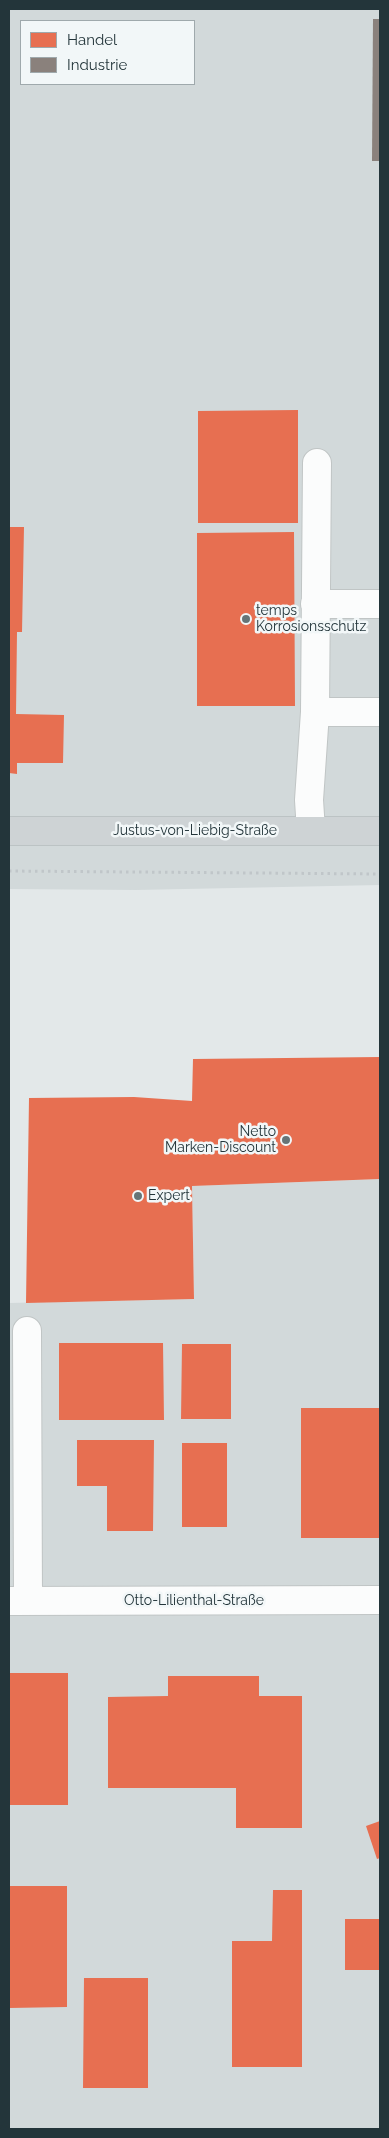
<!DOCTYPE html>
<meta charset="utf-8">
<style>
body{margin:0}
#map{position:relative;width:389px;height:2138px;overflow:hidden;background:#e3e8e9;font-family:Raleway,sans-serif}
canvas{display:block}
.frame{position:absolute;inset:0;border:10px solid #23353a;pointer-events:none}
.legend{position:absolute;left:20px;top:20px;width:175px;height:65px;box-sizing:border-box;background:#f2f7f8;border:1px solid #9fa9ac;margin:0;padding:6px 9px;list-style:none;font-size:15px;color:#23353a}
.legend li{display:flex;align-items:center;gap:10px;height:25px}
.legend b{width:25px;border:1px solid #9fa9ac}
</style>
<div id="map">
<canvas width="389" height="2138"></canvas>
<div class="frame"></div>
<ul class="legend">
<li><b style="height:14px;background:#e76f51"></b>Handel</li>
<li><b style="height:14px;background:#8a817c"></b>Industrie</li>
</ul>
</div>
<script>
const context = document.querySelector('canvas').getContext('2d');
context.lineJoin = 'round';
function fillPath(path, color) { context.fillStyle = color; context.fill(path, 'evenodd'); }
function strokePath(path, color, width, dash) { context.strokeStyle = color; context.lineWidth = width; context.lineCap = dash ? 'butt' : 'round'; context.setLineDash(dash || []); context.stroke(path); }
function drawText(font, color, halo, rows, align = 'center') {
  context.font = font + ' Raleway,sans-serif'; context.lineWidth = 5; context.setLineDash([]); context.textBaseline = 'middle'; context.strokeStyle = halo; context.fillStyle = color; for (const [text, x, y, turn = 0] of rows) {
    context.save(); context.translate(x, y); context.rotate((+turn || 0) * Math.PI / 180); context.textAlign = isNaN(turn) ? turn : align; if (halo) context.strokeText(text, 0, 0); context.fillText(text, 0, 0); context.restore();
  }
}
const built = new Path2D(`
 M9,9H380V885L136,890L9,889ZM21,21H194V84H21Z
 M380,1179V2129H9V1303L194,1299L192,1186Z`);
const shops = new Path2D(`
 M298,410V523H198V411Z
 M9,527H24L22,632H17L16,714L64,715L63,763H17V774L9,773Z
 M294,532L295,706H197V533Z
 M380,1057V1179L192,1186L194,1299L26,1303L29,1098L134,1097L192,1101L193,1059Z
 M59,1343H163L164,1420H59Z
 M182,1344H231V1419H181Z
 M301,1408H380V1538H301Z
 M77,1440H154L153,1531H107V1486H77Z
 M182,1443H227V1527H182Z
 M9,1673H68V1805H9Z
 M168,1676H259V1696H302V1828H236V1788H108V1697L168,1696Z
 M380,1821V1858L377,1859L366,1826Z
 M9,1886H67V2007L9,2008Z
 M273,1890H302V2067H232V1941H272Z
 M345,1919H380V1970H345Z
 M84,1978H148V2088H83Z`);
const industry = new Path2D(`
 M373,19H380V161H372Z`);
const path = new Path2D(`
 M9,871L380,874`);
const minor = new Path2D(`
 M315,604H380
 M315,712H380
 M311,831L309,800L315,712L317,463
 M27,1331L28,1601
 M9,1601L380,1600`);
const major = new Path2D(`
 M9,831H380`);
const markers = [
 [246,619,5,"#667477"],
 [286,1140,5,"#667477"],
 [138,1196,5,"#667477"]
];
const poiNames = [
 ["temps",256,611],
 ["Korrosionsschutz",256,627],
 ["Netto",276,1132,"right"],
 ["Marken-Discount",276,1148,"right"],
 ["Expert",148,1196]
];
const streetNames = [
 ["Justus-von-Liebig-Straße",195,831],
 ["Otto-Lilienthal-Straße",194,1601]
];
fillPath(built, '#d2d9da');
fillPath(shops, '#e76f51');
fillPath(industry, '#8a817c');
strokePath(minor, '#c0c5c5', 30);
strokePath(major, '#bcc3c4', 30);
strokePath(path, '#c0c6c9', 3, [2.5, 4]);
strokePath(minor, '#fbfcfc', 28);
strokePath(major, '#ced3d5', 28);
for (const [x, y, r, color] of markers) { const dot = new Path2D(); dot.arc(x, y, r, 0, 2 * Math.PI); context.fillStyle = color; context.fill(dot); strokePath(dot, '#f2f7f8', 2); }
drawText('14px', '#23353a', '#f2f7f8', poiNames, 'left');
drawText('14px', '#23353a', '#f2f7f8', streetNames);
</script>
